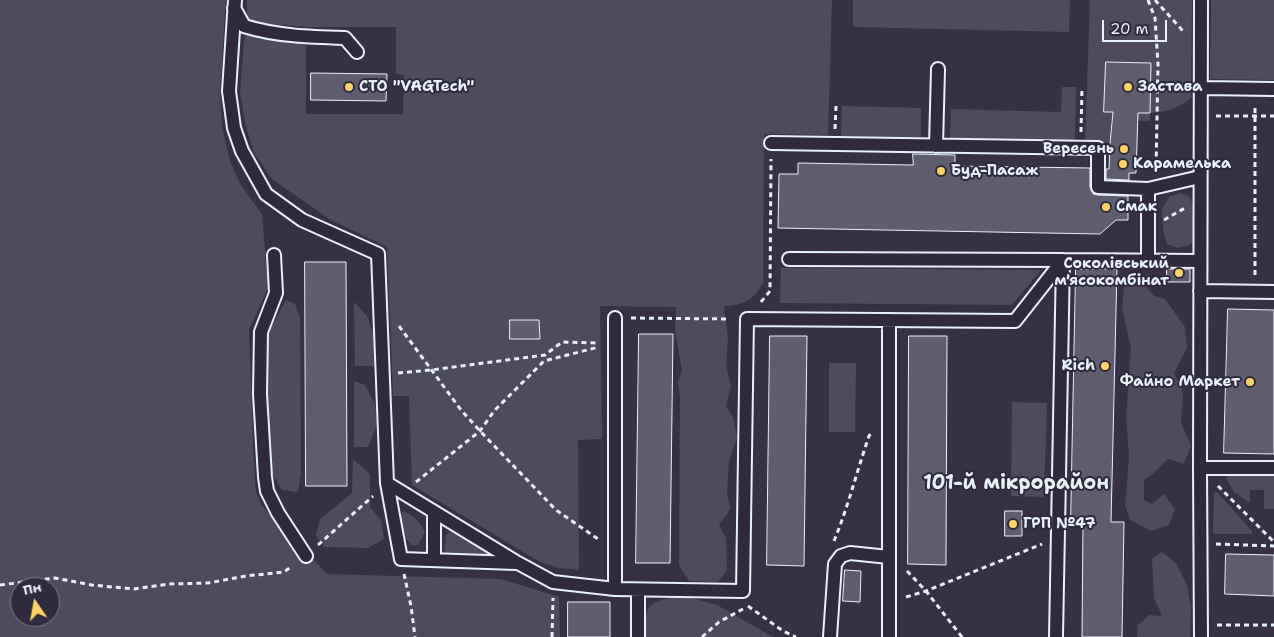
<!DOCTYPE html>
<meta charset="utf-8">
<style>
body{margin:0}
#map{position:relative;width:1274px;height:637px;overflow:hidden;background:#363244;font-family:"Shantell Sans",sans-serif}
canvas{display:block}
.north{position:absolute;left:10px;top:577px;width:50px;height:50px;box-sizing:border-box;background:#2f2a3d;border:1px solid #797a88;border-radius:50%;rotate:348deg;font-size:14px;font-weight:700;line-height:20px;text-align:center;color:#e8f1f8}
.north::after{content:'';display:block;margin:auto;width:18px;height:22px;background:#ffd166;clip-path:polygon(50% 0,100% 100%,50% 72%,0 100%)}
.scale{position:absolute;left:1102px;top:20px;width:65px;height:22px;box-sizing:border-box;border:2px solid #e8f1f8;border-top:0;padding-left:6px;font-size:15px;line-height:18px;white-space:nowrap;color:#e8f1f8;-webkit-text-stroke:4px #2f2a3d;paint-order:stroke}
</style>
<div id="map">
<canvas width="1274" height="637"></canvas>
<div class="north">Пн</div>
<div class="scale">20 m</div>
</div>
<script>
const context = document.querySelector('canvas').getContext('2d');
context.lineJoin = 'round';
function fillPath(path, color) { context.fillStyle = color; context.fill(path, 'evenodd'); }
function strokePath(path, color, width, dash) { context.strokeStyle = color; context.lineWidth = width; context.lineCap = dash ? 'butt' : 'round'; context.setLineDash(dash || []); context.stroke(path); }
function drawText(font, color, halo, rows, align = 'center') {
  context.font = font + ' "Shantell Sans",sans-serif'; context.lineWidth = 4; context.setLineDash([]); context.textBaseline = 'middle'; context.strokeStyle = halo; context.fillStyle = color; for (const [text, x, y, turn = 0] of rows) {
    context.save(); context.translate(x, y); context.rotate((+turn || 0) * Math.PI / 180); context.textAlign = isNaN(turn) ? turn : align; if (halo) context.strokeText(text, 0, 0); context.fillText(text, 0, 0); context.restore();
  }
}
const green = new Path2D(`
 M0,0H226L220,91L222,126L230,161L240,184L262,214L268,288L249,330L254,467L256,491L262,506L327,574L501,579L559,597L560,637H0ZM20,587H50V617H20Z
 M247,0H832L828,135L764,134L763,283C753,301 744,305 724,306L728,339L726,366L731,386L726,406L733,417L737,437L729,462L727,495L731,508L719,525L726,538L727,570L718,582L689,581L679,565L680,396L678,382L682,370L675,331L676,307L600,306L602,439L578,440L579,570L559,568L540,562L412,485L409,396H393L387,247L329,219L272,179L254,153L245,123L240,91L245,32L254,37L306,45V114H403L404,75L396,74V27H306L257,23L247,19Z
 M853,0H1070L1069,32L853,27Z
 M1090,0H1192L1191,98C1179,108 1166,112 1150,113V121L1111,120L1110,143L1085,142Z
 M1211,0H1274V80L1210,79Z
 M1062,87H1076L1075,141L950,138L951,109L1061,112Z
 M842,106L921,108V138L841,136Z
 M1180,193L1189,196L1194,207L1197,224L1195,236L1190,245L1178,248L1167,244L1163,230L1162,209L1169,197Z
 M781,268L1041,270L1012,305L780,303Z
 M1130,276H1137L1154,296L1165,299L1185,327L1187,347L1174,373L1183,392L1181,422L1191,446L1184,464L1168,459L1154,473L1144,480V500L1152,504L1164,494L1175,509L1169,525L1151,531L1130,520L1125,505L1129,457L1126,417L1131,349L1122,307L1125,281Z
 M286,300L295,304L300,318L301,473L298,492L282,490L269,468L266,336Z
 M354,302L367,316L374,336V366H355Z
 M829,363H856L855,432H829Z
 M354,381L365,385L375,404L377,425L368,447H354Z
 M1012,402L1047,403L1044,497L1011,496Z
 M353,459L370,474V507L381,520L384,539L368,548L325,547L316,535L320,519L352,493Z
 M1232,474L1274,475V509H1264V490H1250V503L1234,492L1226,478L1228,476Z
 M1215,492L1218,493L1252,531V533L1251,534H1214L1213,532L1214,494Z
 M403,511C414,515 420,522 425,532L418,545H412C403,537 394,521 403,511Z
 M451,532L463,537L499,558L451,556L444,551L446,535Z
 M1162,552L1176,563L1187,585L1191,609L1190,637H1137L1138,625L1149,615L1162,616L1154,598L1152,558Z
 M669,598H692L717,605L773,637H646C646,612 641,605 669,598Z`);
const building = new Path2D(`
 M1106,62L1151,63L1150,113H1138L1136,173H1129V180L1106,179V169H1109L1110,143L1113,112H1104Z
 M311,73L387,74L386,101L311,100Z
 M913,154L955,155V166L1090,168V187L1093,194L1098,195L1128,196V220H1116L1100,234L778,228L779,174H798V163L913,165Z
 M305,262H346L347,486H306Z
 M1076,269H1117L1111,522H1124L1122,637H1082L1083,522L1071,521Z
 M1167,269H1190V282H1167Z
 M1228,309L1274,310V454L1224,453Z
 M510,320H539L540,339H510Z
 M639,334H673L670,563H636Z
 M770,336H807L804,566L767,565Z
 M909,336H947L946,565L908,564Z
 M1005,511H1022V536H1005Z
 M1226,554L1274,555V596L1225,594Z
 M845,570L861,571L860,602L843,601Z
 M568,602H610V637H568Z`);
const path = new Path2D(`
 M1148,0L1155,18L1158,64L1156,171
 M1155,0L1183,31
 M1216,116H1274
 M835,129L836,106
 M1081,132L1082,88
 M1164,220L1185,208
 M1255,275V104
 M761,302L770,291L771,159
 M631,318L730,319
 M399,326L461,410L480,431L556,510L598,539
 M398,373L431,370L545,355L562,342L599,343
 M416,482L480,431L494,411L544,361L599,347
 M1218,486L1274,542
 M834,541C848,507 857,471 869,436L872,432
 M1216,544L1274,546
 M318,545L373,496
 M907,571L926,591L962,637
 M404,574L411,606L415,637
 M0,585L55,578L92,585L134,589L169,584L208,583L246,576L284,572L292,566
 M906,597L926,591L1042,544
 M748,606L783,631L796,637
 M1217,625H1274
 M552,637L553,598
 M702,637L719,622L743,609`);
const service = new Path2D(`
 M235,0L229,91L234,128L242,151L266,194L302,220L378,254L387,483L518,563L553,582L615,589
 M234,8L244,26C276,36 311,37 345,38L357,52
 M1201,88L1274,89
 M771,143L1098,148V187L1148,189L1200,177
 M936,146L938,69
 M1148,189V261
 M274,255L276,293L261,332L260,394L265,477L267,491L278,513L306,556
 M789,259L1063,260
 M1200,291L1274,292
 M615,318V589L743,591L747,319L1015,321L1063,260
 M1200,468H1274
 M387,483L401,559L516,563
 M434,560V512
 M638,590V637
 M830,637L835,564L841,556L850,553L889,557
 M889,637V320
 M1056,637L1063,260L1200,261
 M1201,637L1200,468L1201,0`);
const markers = [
 [349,87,5,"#ffd166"],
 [1128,87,5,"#ffd166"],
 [1124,149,5,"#ffd166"],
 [1123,164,5,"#ffd166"],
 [941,171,5,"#ffd166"],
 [1106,207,5,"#ffd166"],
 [1179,273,5,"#ffd166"],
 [1105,366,5,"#ffd166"],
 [1250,382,5,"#ffd166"],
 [1013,524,5,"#ffd166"]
];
const poiNames = [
 ["СТО \"VAGTech\"",359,87],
 ["Застава",1138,87],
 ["Вересень",1114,149,"right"],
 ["Карамелька",1133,164],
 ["Буд-Пасаж",951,171],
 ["Смак",1116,207],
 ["Соколівський",1169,264,"right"],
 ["м'ясокомбінат",1169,281,"right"],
 ["Rich",1095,366,"right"],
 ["Файно Маркет",1240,382,"right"],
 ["ГРП №47",1023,524]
];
const districtNames = [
 ["101-й мікрорайон",1016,484]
];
fillPath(green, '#4d4b5c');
fillPath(building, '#605e6e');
strokePath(building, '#e8f1f8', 1);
strokePath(service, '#e8f1f8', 16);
strokePath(path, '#e8f1f8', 3, [5, 4]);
strokePath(service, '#2f2a3d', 12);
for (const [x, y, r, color] of markers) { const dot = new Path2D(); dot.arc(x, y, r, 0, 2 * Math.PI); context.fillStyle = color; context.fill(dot); strokePath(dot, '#2f2a3d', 2); }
drawText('bold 15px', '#e8f1f8', '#2f2a3d', poiNames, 'left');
drawText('bold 20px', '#e8f1f8', '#2f2a3d', districtNames);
</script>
